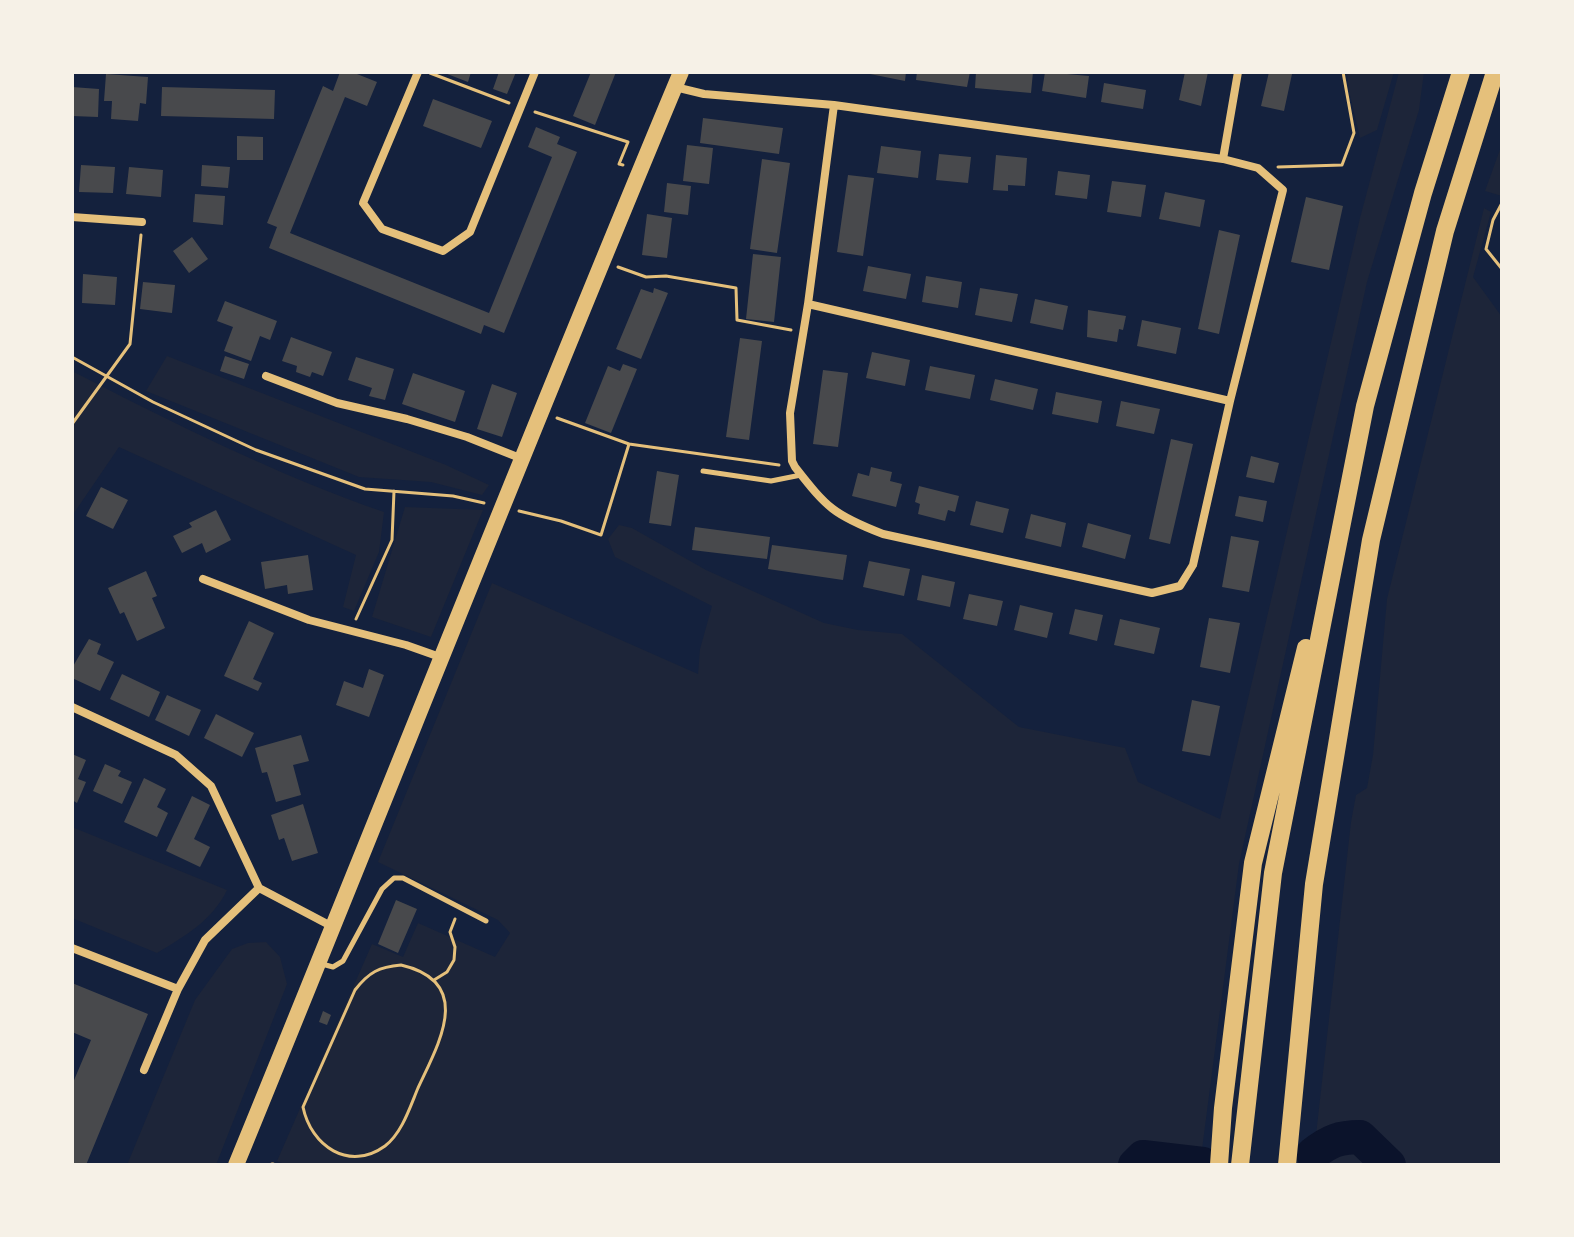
<!DOCTYPE html>
<style>
body{margin:0}
#map{position:relative;width:1574px;height:1237px;overflow:hidden;background:#14213d;font-family:Arial,sans-serif}
canvas{display:block}
.frame{position:absolute;inset:0;border:74px solid #f6f1e7;pointer-events:none}
</style>
<div id="map">
<canvas width="1574" height="1237"></canvas>
<div class="frame"></div>
</div>
<script>
const context = document.querySelector('canvas').getContext('2d');
context.lineJoin = 'round';
function fillPath(path, color) { context.fillStyle = color; context.fill(path, 'evenodd'); }
function strokePath(path, color, width, dash) { context.strokeStyle = color; context.lineWidth = width; context.lineCap = dash ? 'butt' : 'round'; context.setLineDash(dash || []); context.stroke(path); }
const green = new Path2D(`
 M1347,72H1394L1377,130L1360,138L1349,91Z
 M1399,72H1424L1419,110L1367,282L1239,864L1200,1165H286L277,1161L372,944L403,957L418,923L495,957L510,933L498,920L378,862L492,583L698,674L700,649L712,606L615,557L608,539L619,525L632,528L706,570L824,623L858,630L902,634L1019,727L1125,748L1138,782L1220,819L1360,218Z
 M1502,144V196L1485,191Z
 M1484,208L1491,212L1473,277L1502,317V1165H1315L1316,1135L1351,822L1356,795L1367,788L1373,755L1387,599Z
 M167,356L446,465L489,485L482,495L431,482L359,477L146,391Z
 M72,371C173,423 277,475 384,512L379,552L354,611L343,607L356,555L119,447L72,516Z
 M405,507L483,510L431,637L372,617Z
 M72,827L227,890C212,921 185,936 157,953L72,918Z
 M266,942L280,957L287,984L216,1165H127L195,1000L232,949L248,943Z`);
const river = new Path2D(`
 M1313,1154C1329,1141 1340,1137 1360,1137L1389,1165
 M1135,1165L1143,1157L1203,1164`);
const building = new Path2D(`
 M340,72H352L377,82L367,106L345,97L290,233L489,313L552,157L528,147L536,127L560,137L557,144L577,152L504,333L484,325L481,334L269,248L277,227L267,223L323,86L333,91Z
 M442,72H471L468,82Z
 M499,72H516L507,94L493,89Z
 M591,72H616L595,125L573,116Z
 M860,72H906L905,81Z
 M917,72H970L967,87L916,80Z
 M976,72H1033L1031,93L975,88Z
 M1045,72L1089,76L1086,98L1042,91Z
 M1185,72H1208L1201,106L1179,100Z
 M1269,72L1292,74L1284,111L1261,106Z
 M106,74L148,77L146,104L140,103L138,121L111,119L112,101H104Z
 M1104,83L1146,90L1143,109L1101,102Z
 M72,87L99,89L98,117L72,116Z
 M162,87L275,90L274,119L161,116Z
 M433,99L492,121L481,148L423,126Z
 M703,118L783,128L779,154L700,143Z
 M237,136L263,137V160H237Z
 M687,145L713,148L709,184L683,181Z
 M881,146L921,151L918,178L877,173Z
 M939,154L971,157L968,183L936,180Z
 M996,155L1027,158L1025,186L1008,185V191L993,190Z
 M762,159L790,163L777,253L750,249Z
 M81,165L115,167L113,193L79,192Z
 M202,165L230,167L228,188L201,186Z
 M129,167L163,170L161,197L126,194Z
 M1058,171L1090,175L1087,199L1055,195Z
 M848,175L874,178L863,256L837,252Z
 M1112,181L1146,185L1141,217L1107,212Z
 M667,183L691,186L688,215L664,212Z
 M1165,192L1205,200L1200,227L1159,219Z
 M195,194L225,196L223,225L193,222Z
 M1306,197L1343,206L1329,270L1291,262Z
 M647,214L672,218L667,258L642,255Z
 M1219,230L1240,235L1219,334L1198,329Z
 M192,237L208,259L189,273L173,251Z
 M753,254L781,257L774,322L746,319Z
 M868,266L911,274L906,299L863,291Z
 M83,274L117,277L115,305L82,303Z
 M926,276L962,282L958,308L922,302Z
 M143,282L175,285L172,313L140,309Z
 M654,288L668,293L641,359L616,349L641,289L653,293Z
 M980,288L1018,294L1012,322L975,315Z
 M1035,299L1068,306L1063,330L1030,323Z
 M225,301L277,321L270,340L260,336L251,361L224,351L233,327L217,321Z
 M1088,310L1126,316L1123,330L1119,329L1117,342L1087,337Z
 M1142,320L1181,328L1176,354L1137,346Z
 M291,337L332,352L323,376L312,372L310,377L296,372L297,366L282,361Z
 M740,338L762,341L749,440L726,437Z
 M872,352L910,360L905,386L866,378Z
 M225,356L249,364L244,379L220,371Z
 M356,357L394,369L385,400L369,396L372,388L348,380Z
 M623,364L637,369L611,433L585,423L608,366L620,371Z
 M930,366L975,375L970,399L925,390Z
 M823,370L848,373L838,447L813,444Z
 M413,373L465,391L455,422L402,404Z
 M995,379L1038,389L1033,410L990,400Z
 M492,384L517,393L502,437L477,429Z
 M1056,392L1102,401L1098,423L1052,414Z
 M1121,401L1160,409L1154,434L1116,426Z
 M1171,439L1193,444L1170,544L1149,539Z
 M1251,456L1279,463L1274,483L1246,477Z
 M871,467L892,472L890,481L902,484L896,507L852,496L858,473L869,476Z
 M657,471L679,475L671,526L649,523Z
 M919,486L959,496L955,512L948,510L945,521L918,514L920,504L915,502Z
 M101,487L128,500L113,529L86,516Z
 M1239,496L1267,501L1263,522L1235,516Z
 M976,501L1009,509L1003,533L970,525Z
 M216,510L231,540L206,553L202,543L182,553L173,536L192,527L189,523Z
 M1031,514L1066,523L1061,547L1025,538Z
 M1088,523L1131,535L1125,559L1082,547Z
 M695,527L770,537L767,559L692,550Z
 M1231,536L1259,541L1249,592L1222,587Z
 M772,545L847,555L843,580L768,569Z
 M308,555L313,590L288,594L287,585L265,589L261,562Z
 M869,561L910,569L904,596L863,587Z
 M146,571L157,596L152,598L165,628L137,641L124,612L120,614L108,588Z
 M922,575L955,582L950,607L917,600Z
 M969,594L1003,601L997,626L963,619Z
 M1020,605L1053,613L1047,638L1014,630Z
 M1075,609L1103,615L1097,641L1069,634Z
 M1209,618L1240,623L1230,673L1200,667Z
 M1120,619L1160,628L1154,654L1114,645Z
 M249,621L274,633L253,679L262,683L258,691L224,676Z
 M89,639L101,644L97,654L114,662L100,691L72,678V668Z
 M369,669L384,675L369,717L336,705L344,681L363,688Z
 M122,674L160,692L149,717L110,699Z
 M167,695L201,710L189,736L155,720Z
 M1192,700L1220,706L1210,756L1182,751Z
 M216,714L254,733L242,757L204,738Z
 M301,735L309,761L293,765L301,795L276,802L267,772L262,773L255,748Z
 M72,754L86,760L78,779L86,782L77,803L72,800Z
 M105,764L121,771L118,776L132,782L122,804L93,791Z
 M144,778L166,789L157,807L168,813L157,837L124,822Z
 M192,796L210,805L194,839L210,847L200,867L166,851Z
 M303,804L318,853L292,861L284,838L279,840L271,815Z
 M396,900L417,909L398,953L378,944Z
 M72,983L148,1014L86,1165H72V1085L91,1040L72,1032Z
 M323,1011L331,1015L327,1025L319,1022Z`);
const path = new Path2D(`
 M430,73L509,103
 M535,112L628,142L619,164L623,165
 M1278,167L1342,165L1354,133L1343,72
 M1502,203L1493,220L1486,249L1502,269
 M618,267L646,277L666,276L736,288L737,320L791,330
 M72,357L153,402L256,450L365,489L453,496L484,503
 M557,418L629,444
 M72,424L130,344L141,235
 M519,511L561,521L601,535L629,444L779,465
 M356,619L392,540L394,491
 M401,965C475,982 439,1043 418,1088C410,1107 402,1133 385,1146C349,1172 311,1146 303,1107L355,990C369,972 379,967 401,965Z
 M434,980L447,972L454,960L455,947L450,932L455,919`);
const service = new Path2D(`
 M703,471L771,481L801,475
 M322,964L333,967L343,961L382,889L394,878H403L486,921
 M272,1165H273`);
const minor = new Path2D(`
 M418,72L363,203L382,229L443,251L470,232L535,72
 M675,87L704,94L834,105L1223,159L1258,168L1283,190L1230,401L1193,565L1180,586L1152,593L883,534C834,515 827,508 795,467L792,461L790,413L808,304L834,105
 M1223,159L1238,72
 M72,217L142,222
 M808,304L1230,401
 M266,376L337,403L407,419L467,437L520,458
 M203,579L309,620L406,645L440,657
 M72,707L176,755L211,786L259,888L333,927
 M72,948L178,989
 M144,1070L178,989L205,940L259,888`);
const primary = new Path2D(`
 M236,1165C385,801 529,435 681,72`);
const motorway = new Path2D(`
 M1219,1165L1223,1108L1253,863L1306,648
 M1240,1165L1273,873L1365,406L1423,193L1461,72
 M1287,1165L1314,884L1371,540L1445,231L1495,72`);
fillPath(green, '#1d2539');
strokePath(river, '#0b132b', 34);
fillPath(building, '#48494c');
strokePath(path, '#e5c07b', 3);
strokePath(service, '#e5c07b', 5);
strokePath(minor, '#e5c07b', 8);
strokePath(primary, '#e5c07b', 16);
strokePath(motorway, '#e5c07b', 18);
</script>
